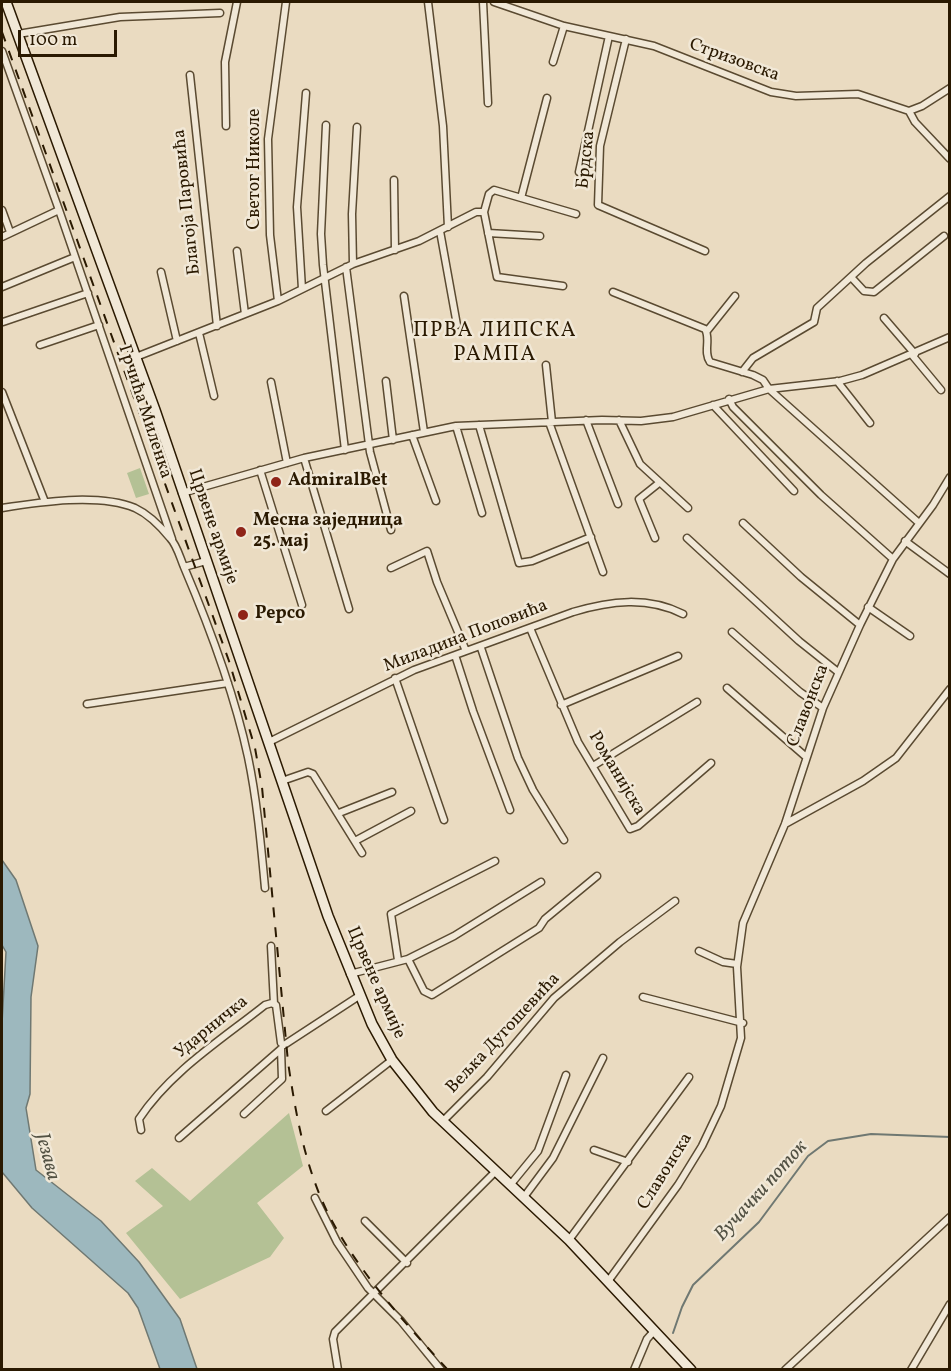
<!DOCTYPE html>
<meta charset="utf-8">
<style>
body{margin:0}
#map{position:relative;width:951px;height:1371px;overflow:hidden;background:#eadbc1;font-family:Vollkorn,serif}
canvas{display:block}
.frame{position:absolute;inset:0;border:3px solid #2a1901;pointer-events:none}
.scale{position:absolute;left:18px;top:30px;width:99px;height:27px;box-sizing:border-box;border:3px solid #2a1901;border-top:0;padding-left:8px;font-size:18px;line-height:21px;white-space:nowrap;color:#2a1901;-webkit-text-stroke:4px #f1e8d7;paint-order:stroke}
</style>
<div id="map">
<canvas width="951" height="1371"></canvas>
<div class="frame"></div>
<div class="scale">100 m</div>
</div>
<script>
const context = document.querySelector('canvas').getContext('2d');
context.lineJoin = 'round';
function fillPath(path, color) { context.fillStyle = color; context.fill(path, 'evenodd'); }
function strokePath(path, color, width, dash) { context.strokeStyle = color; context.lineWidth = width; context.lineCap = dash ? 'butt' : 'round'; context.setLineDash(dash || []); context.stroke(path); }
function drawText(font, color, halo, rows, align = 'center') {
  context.font = font + ' Vollkorn,serif'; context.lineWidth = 5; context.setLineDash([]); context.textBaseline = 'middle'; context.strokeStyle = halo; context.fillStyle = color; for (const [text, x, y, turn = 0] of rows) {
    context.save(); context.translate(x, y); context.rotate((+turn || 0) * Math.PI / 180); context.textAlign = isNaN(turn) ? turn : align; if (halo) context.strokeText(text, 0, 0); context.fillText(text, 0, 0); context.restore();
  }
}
const green = new Path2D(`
 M140,468L149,494L136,498L127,473Z
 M289,1113L303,1166L257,1203L284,1238L270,1257L180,1299L126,1233L163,1206L135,1181L152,1168L190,1201Z`);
const water = new Path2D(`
 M2,860L16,880L38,946L31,997L30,1094L26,1108L36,1170L101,1221L139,1262L180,1319L197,1369H160L138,1308L128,1293L32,1208L2,1172V1023L6,952L2,945Z`);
const stream = new Path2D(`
 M673,1333L682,1307L693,1285L759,1222L808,1156L828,1141L871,1134L950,1137`);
const street = new Path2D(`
 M428,2L443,126L448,227
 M483,2L488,103
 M494,2L564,26L654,46L771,92L796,96L858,94L909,111L922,106L950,88
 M18,34L120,17L220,13
 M626,39L600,146L598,205L705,251
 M2,51L59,210
 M553,62L564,26
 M190,75L217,326
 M909,111L915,122L950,159
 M326,125L321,234L323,265L345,450
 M226,126L225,62L237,2
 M579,172L609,36
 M394,180L395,250
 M521,198L547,98
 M2,210L10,232
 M440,231L457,325
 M488,233L540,236
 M2,237L59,210L172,539
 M237,251L245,314
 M353,264L352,214L357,127
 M346,267L370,452L391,530
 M161,272L177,341
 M851,277L864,291L874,292L944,236
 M563,286L497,277L484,212L489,194L494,190L576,214
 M2,287L75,257
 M302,289L297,207L306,93
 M613,292L705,329C711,339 703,352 710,362L753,375L763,380L769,389L919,523
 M404,296L424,432
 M278,301L270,235L268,139L286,2
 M884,318L915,354
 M3,322L88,293
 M707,331L735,296
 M199,333L214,396
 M40,345L99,325
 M912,355L941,390
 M136,357L278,301L353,264L419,241L476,212H484
 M546,365L552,422
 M742,372L753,358L814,322L817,308L866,263L950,196
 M386,381L393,440
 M837,381L870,423
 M271,382L287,463
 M2,392L45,502
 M729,399L733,407L821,495L893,559
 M713,405L794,491
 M586,420L618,504
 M619,420L640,464L688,508
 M549,422L603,572
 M479,425L519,563L532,561L591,537
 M456,426L482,513
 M412,435L436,501
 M304,458L349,609
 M260,470L302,605
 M182,493L304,458L456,426L602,420L641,421L673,417L769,389L840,381L862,375L950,337
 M2,508C40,502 98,493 135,508C148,514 161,527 170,538C177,545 180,558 184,567L206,561
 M743,523L801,577L860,625
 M655,538L639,499L659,483
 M687,538L799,641L838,672
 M905,541L950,574
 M184,567C210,628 234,692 248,757C257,800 261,845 265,888
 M391,568L427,551L437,582L466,651
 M868,607L910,636
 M530,628L578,742L630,829L638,826L711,763
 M732,632L800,692L823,708
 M481,648L518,758L533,790L564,840
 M455,655L473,711L510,810
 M395,678L444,820
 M727,688L805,756
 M87,704L228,683
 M561,705L678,656
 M269,742L414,670L573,612C610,601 647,596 683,614
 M593,766L697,702
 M282,781L308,772L313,774L362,853
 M339,813L392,792
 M785,824L863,781L896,758L950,689
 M355,841L411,811
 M271,946L274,1004
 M699,951L723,962L737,964
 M408,959L454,936L541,882
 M398,960L391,914L495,861
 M350,974L408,959L424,991L432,995L539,928L545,919L597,876
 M643,997L743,1023
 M326,1111L392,1060
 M244,1114L282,1079L281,1049
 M442,1122L487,1077L554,998L620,942L675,901
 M141,1130L139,1119C170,1072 221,1040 265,1005L272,1003L276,1005L281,1043L284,1045L359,996
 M179,1138L281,1049
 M594,1150L628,1162
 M511,1184L538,1151L566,1075
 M524,1197L553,1158L603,1058
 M315,1198L337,1242L368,1288L401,1321L441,1370
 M365,1221L407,1263
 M569,1240L689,1077
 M609,1280L678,1185L702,1146L721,1106L741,1038L737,967L743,923L785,824L823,708L860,625L893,559L933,505L950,477
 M338,1370L333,1339L335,1332L496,1171
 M634,1370L647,1339L655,1330
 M785,1370L950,1217
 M911,1370L950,1304`);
const secondary = new Path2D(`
 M6,2L155,410L328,916L372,1024L392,1060L433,1112L569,1240L691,1370`);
const rail = new Path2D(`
 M2,32L229,661L255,748L262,787L288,1062C296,1116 306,1173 332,1221C362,1276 406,1324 448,1370`);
const markers = [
 [276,482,6,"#8f2418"],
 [241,532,6,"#8f2418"],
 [243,615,6,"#8f2418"]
];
const streetNames = [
 ["Стризовска",734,61,20],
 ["Брдска",587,160,-84],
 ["Светог Николе",256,169,-90],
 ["Благоја Паровића",188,202,-96],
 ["Грчића Миленка",144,412,72],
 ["Црвене армије",212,527,71],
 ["Миладина Поповића",466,637,-21],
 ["Славонска",809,706,-69],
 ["Романијска",616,774,59],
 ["Црвене армије",375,983,66],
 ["Ударничка",212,1028,-39],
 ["Вељка Дугошевића",504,1034,-47],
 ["Славонска",666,1172,-58]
];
const poiNames = [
 ["AdmiralBet",288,482],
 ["Месна заједница",253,522],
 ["25. мај",253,543],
 ["Pepco",255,615]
];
const waterNames = [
 ["Језава",46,1157,75],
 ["Вучачки поток",762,1192,-48]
];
const quarterNames = [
 ["ПРВА ЛИПСКА",495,332],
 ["РАМПА",495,356]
];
fillPath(green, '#b4c195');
fillPath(water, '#9db8be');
strokePath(water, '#6f7872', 1.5);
strokePath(stream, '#6f7872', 2);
strokePath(street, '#5a4a31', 9);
strokePath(secondary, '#2a1901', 12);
strokePath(street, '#f1e8d7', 6);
strokePath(secondary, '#f1e8d7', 9);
strokePath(rail, '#2a1901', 2, [10, 10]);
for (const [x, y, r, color] of markers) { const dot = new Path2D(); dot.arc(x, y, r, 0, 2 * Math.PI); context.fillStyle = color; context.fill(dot); strokePath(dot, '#f1e8d7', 2); }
drawText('18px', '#2a1901', '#f1e8d7', streetNames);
drawText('bold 18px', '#2a1901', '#f1e8d7', poiNames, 'left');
drawText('italic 20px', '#525143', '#f1e8d7', waterNames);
context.letterSpacing = '1.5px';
drawText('21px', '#2a1901', '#f1e8d7', quarterNames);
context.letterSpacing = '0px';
</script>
